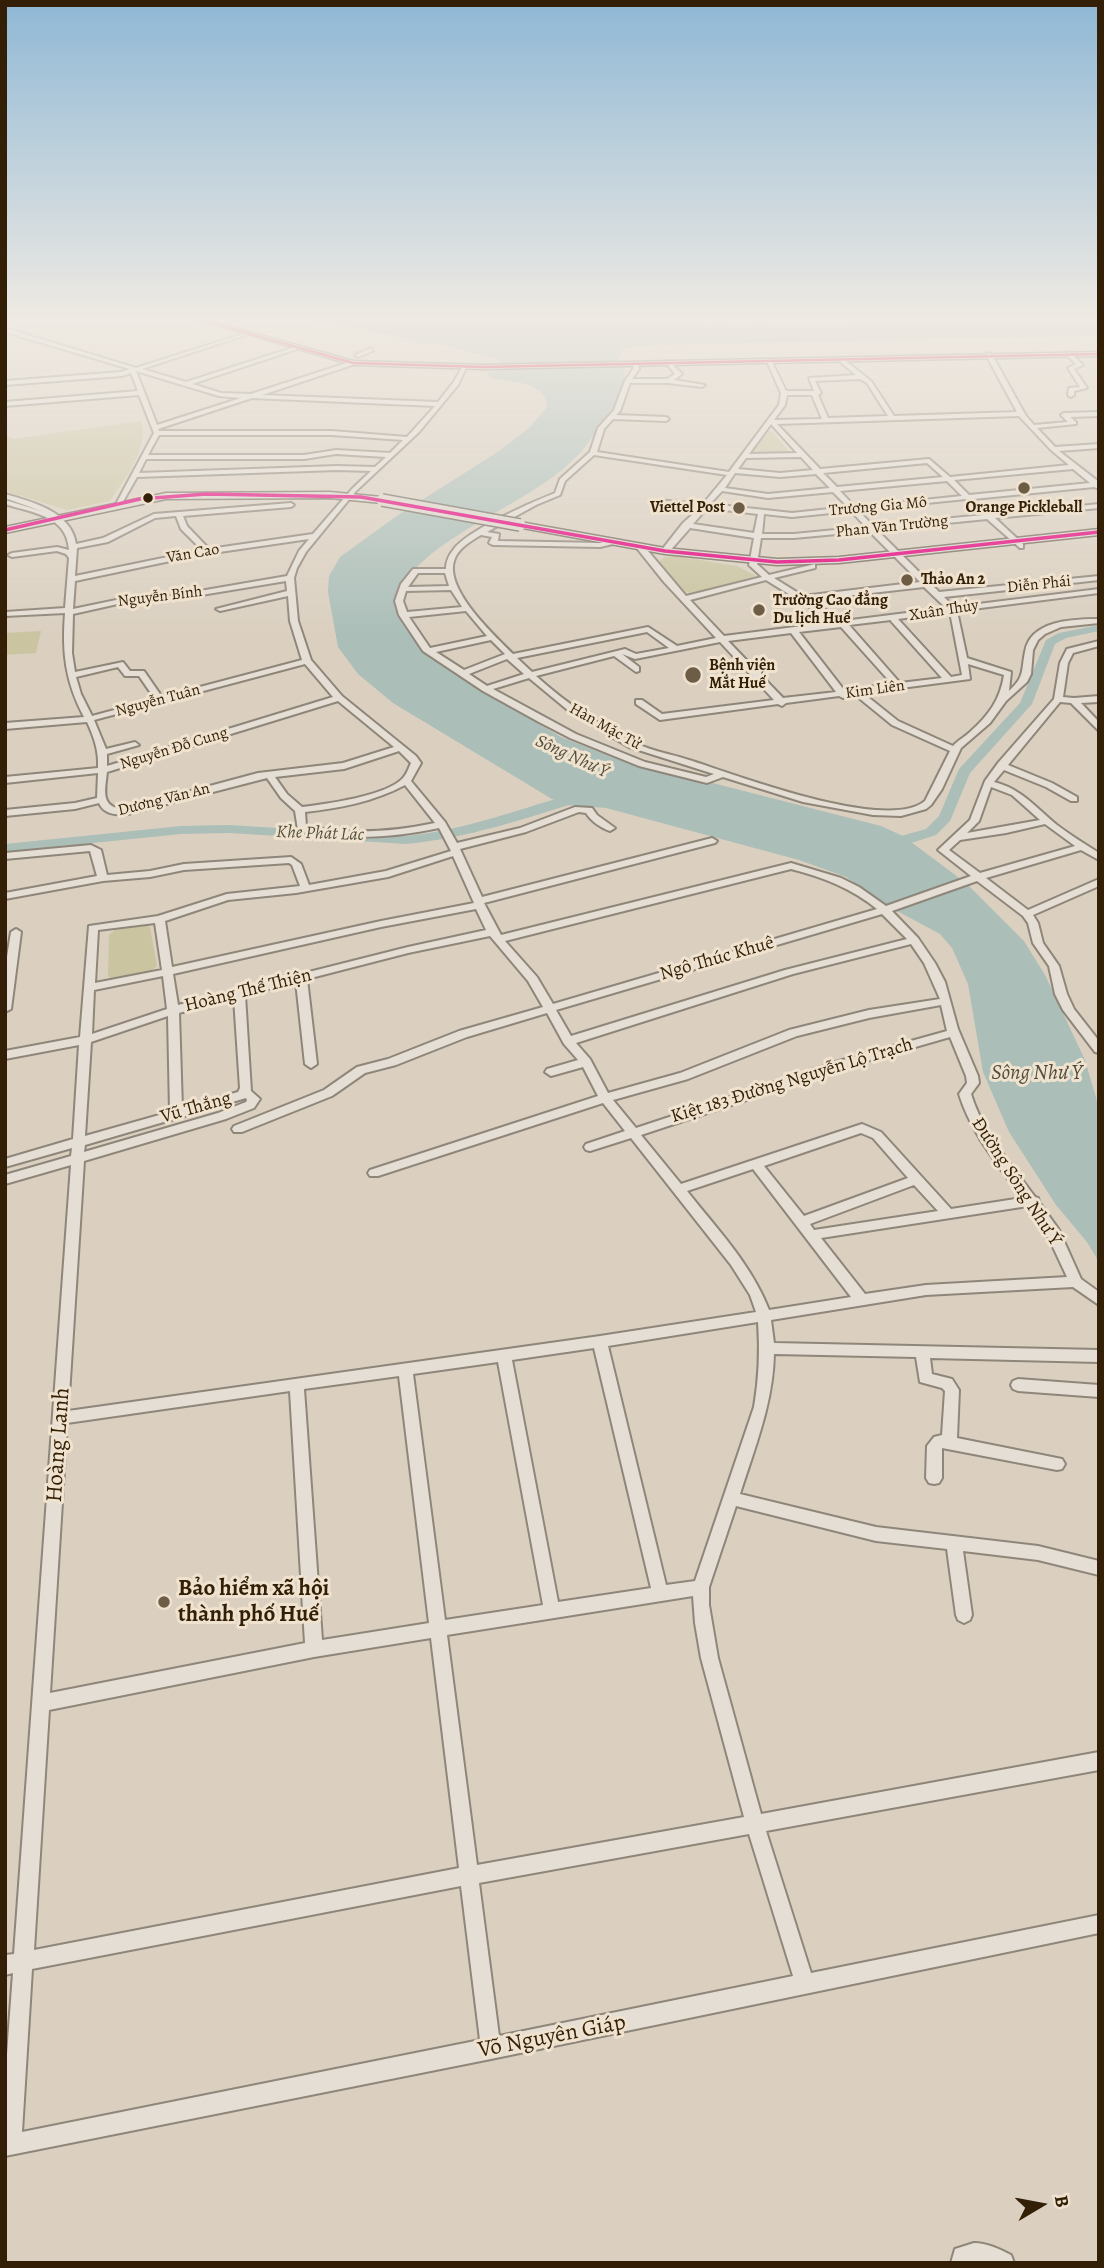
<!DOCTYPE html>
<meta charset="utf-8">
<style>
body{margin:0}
#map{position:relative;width:1104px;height:2268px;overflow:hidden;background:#dbd0c0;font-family:Alegreya,serif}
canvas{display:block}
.frame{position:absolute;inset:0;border:7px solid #321f05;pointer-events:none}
.north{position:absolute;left:1006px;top:2170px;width:70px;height:70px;-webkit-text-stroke:5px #efe2cf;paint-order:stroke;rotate:80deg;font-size:19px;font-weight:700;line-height:28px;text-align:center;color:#321f05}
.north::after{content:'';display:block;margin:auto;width:24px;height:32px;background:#321f05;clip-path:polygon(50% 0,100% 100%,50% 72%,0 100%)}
</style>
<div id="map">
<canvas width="1104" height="2268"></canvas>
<div class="frame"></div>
<div class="north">B</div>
</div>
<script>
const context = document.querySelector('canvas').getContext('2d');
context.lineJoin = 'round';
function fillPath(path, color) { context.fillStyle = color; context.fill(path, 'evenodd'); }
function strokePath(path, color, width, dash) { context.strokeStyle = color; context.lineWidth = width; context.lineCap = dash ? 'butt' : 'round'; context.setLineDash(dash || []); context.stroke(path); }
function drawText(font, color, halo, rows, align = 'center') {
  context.font = font + ' Alegreya,serif'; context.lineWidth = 6; context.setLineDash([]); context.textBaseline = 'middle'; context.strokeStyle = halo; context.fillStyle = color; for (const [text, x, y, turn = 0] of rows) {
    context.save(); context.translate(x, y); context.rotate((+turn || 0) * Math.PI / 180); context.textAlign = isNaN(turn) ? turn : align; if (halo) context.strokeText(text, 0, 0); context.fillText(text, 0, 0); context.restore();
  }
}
const green = new Path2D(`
 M141,421C150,448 124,479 110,501L67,510L5,491V434L13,439Z
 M769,431L773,432L790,453H751Z
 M675,556L737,566L756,576L696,593L682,592L656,565L664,557Z
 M41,631L36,653L5,655V633Z
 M141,925L150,927L157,966L150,972L112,979L108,976L109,935L115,930Z`);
const water = new Path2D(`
 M315,320H622L733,326L1099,320V336L652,345L624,348L615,363L499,365L500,361L498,359L428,341L430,344L399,341L414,340Z
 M621,366C630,376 620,394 614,405C604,420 589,444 576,457C536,498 465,522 421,563C408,574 405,589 400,605L419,642L451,672L561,737L615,758L881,826L903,836L966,883L1024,941L1045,975L1085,1060L1099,1108V1262L1087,1242L1056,1205L1009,1132L983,1072L968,984L952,948L940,934L882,903L846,877L799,860L606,808L566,805L552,799L393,703L358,674L338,647L328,592L329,576L340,557L398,515L496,453L529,428L547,407C548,382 508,381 490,378L488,373L490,368Z`);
const river = new Path2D(`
 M1099,625V631L1066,638L1055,644L1032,704L970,773L950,821L936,835L911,843L883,847V841L926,829L939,816L959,769L1020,703L1046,640L1059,633Z
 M582,792L587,793V799C527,818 469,838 406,844L229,833L181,834L5,852V844L181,826L229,825L406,836C468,830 522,807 582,792Z`);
const minor = new Path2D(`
 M718,320H724L725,322L720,323Z
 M757,320H763L765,324L760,325Z
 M5,328L136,368L249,332V334L142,369L186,382L295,347L300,348L192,384L221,393L251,394L353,361L355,364L262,395L438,402L453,383L463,366H467L458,385L419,432L356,491L306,552L297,568L294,578L298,621L311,660L342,696L416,756L421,763L411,781L445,822L457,843L520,828L575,807L592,808L597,815L615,828L610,831C601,828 591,821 586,813L579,812L526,832L460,849L482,897L712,838L717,841L715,843L484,903L501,935L791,863L841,878L859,887L886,906L971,876L938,850L970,820L985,781L998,763L1054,699L1060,663L1067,649L1099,641V646L1073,653L1068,663L1063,697L1074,698L1099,696V702L1081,703L1099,722V731L1071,703L1060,702L1008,765L1052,783L1077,797V801H1071L1046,787L1004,770L994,782C1022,789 1036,808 1057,825C1070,835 1085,844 1099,853V860L1081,850L986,878L1028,910L1099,879V886L1033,915L1038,923L1043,943L1059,966L1067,994L1074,1009L1099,1041V1053L1095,1052L1063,1010L1055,994L1049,966L1033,943L1028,923L1023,916L977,881L892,911L918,938L935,963L945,982L958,1029L978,1076L979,1083L971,1094C983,1133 1011,1164 1035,1197L1038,1198L1039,1202L1059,1230L1081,1279L1099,1292V1305L1073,1287L926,1295L771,1320L774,1343L1099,1350V1362L930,1358L932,1374L952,1379L959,1390L957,1438L1062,1459L1065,1464L1062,1469L1057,1470L942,1448V1478L939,1483L934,1484L929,1483L926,1478L927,1446L934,1437L942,1435L945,1391L942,1388L920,1382L916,1357L774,1354C773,1403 755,1447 740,1494L876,1527L1038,1546L1099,1561V1575L1038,1560L963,1551L972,1615L970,1620L964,1623L958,1620L956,1615L947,1549L876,1541L736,1506L709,1587V1605L718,1658L761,1814L1099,1752V1770L766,1831L811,1973L1099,1915V1933L491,2059L5,2156V2081L13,1973L5,1975V1955L14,1954L71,1165L5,1184V1175L71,1156L72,1148L5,1167V1159L73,1139L79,1045L5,1059V1051L80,1037L89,926L158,916L227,894L300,886L292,865L289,863L184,870L150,877L103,881L5,899V893L97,876L90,851L5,859V853L91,845L101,850L107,875L150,871L184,864L291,857L301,864L309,885L386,871L451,851L439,828C392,838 345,841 298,830L295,811L281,798L267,778L124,815C113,814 104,814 99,803L75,809L5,816V810L75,803L97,798L98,773L5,783V777L98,768C99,751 94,737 87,722L5,729V723L84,717C65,681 62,652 65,613L5,616V612L65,608L69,558L66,554L57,551L12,557L8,555L12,553L57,547L69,550C67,515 32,513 5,504V500L44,512L5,498V494C32,502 71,511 76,544L103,538L154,514L291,503L294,505L291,507L183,516L187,526L209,549L313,534L352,489L371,471L337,470L137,477L121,505H117L116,504L154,433L139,395L5,406V402L138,391L131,373L122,376L5,385V381L121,372L130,369L5,332ZM136,371L219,396L241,398L157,425ZM252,398L435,406L407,437L332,431H159L158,429ZM159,435H332L403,440L390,453L336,450L304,455H148ZM336,454L386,457L375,467L337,466L139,473L146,459H304ZM176,516L181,529L202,550L75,576L77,548L108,542L155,518ZM309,539L299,551L287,576L159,598L140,595L73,609L75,581L199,555ZM286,581L287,591L216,609L220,611L288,596L290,621L302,660L162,697L144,671H130L123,662L75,672L72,653L73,614L140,599L159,602ZM305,664L333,697L107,766V754L139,745L135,742L106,749L94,720ZM118,667L125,676H139L155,699L92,716L81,694L76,677ZM338,701L394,747L343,763L258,773L124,809C100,808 105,790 107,772ZM399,751L411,763C409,767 407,774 403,778C387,796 326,804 302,807L287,794L275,777L344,769ZM405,785L435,823C392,832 349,835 306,826L305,812C340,808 373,802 405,785ZM991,787L1012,795L1040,820L967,833L979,821ZM1045,824L1075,846L980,873L949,850L960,840L1006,833ZM453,856L474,903L381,921L172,967L165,921L228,900L296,893L388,877ZM791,869C823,877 851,888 877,909L553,1004L537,977L505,941ZM476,909L486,930L408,947L178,1005L173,974L381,927ZM882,914L907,939L785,970L571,1036L556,1010ZM155,923L162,970L95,983L98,930ZM490,936L528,981L543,1007L459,1031L388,1059L357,1067L324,1090L234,1126L232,1129L234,1132H242L332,1096L365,1073L396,1065L467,1037L547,1013L564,1044L578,1060L547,1069L545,1072L551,1076L583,1067L598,1096L370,1170L368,1173L370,1176H378L603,1103L625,1131L586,1144L584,1147L586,1150L590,1151L631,1138L731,1265L750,1295L756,1312L600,1336L68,1411L84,1161L226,1119L254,1108L260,1099L251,1091L245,995L296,982L305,1064L311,1068L317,1064L307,979L408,953ZM911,944L924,963L940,999L869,1010L789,1030L680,1073L608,1093L590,1059L576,1043L793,974ZM163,976L167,1009L92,1034L94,990ZM234,998L240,1088L238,1092L182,1108L179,1013ZM941,1005L947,1031L839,1061L636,1128L613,1100L688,1079L797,1036L869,1018ZM168,1016L170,1112L85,1136L91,1042ZM950,1037L966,1076L967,1083L959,1094C971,1133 998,1165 1022,1198L951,1209L881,1132L862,1124L681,1184L641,1135L846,1067ZM246,1098L247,1100L246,1102L218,1113L84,1152L85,1145ZM861,1133L873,1138L908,1178L804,1216L764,1166ZM753,1169L851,1297L769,1310C751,1264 717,1229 687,1191ZM914,1185L938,1211L814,1230L810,1224ZM1028,1206L1046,1232L1067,1277L926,1285L865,1294L821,1238ZM758,1322C760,1351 759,1378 754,1407L695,1581L666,1585L608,1346ZM594,1348L651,1588L558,1602L512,1360ZM498,1362L543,1605L445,1620L413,1374ZM399,1376L429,1623L322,1640L304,1389ZM290,1391L305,1643L50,1693L67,1423ZM693,1596L695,1623L701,1658L744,1817L477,1865L447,1635ZM431,1638L459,1868L34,1950L49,1710L314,1657ZM749,1834L793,1976L499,2036L479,1883ZM461,1886L480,2040L22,2132L32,1969Z
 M371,348L373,351L358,357L355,355Z
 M1069,352L1083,365L1074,369L1087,388L1074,391V395L1071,397L1068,395L1069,388L1080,387L1068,368L1076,364L1066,354Z
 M989,353L992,355L1026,416L1034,425L1068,422L1061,415L1064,413L1099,412V416L1070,417L1076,422V424L1037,428L1055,447L1099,444V448L1059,451L1099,482V489L1094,487L973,499L990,515L1099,504V508L995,518L1023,544V548H1020L987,519L877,530L939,592L1099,576V580L944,597L954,607L1099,589V593L957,611L967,658L1011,672L1009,691C1025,676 1021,672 1025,652C1030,620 1074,619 1099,619V623L1061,627L1045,634L1038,640L1033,650L1031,674L1027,682L1006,701L990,723L961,748L942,789L931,805L926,809L901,816L873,815L803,802L723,777L707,783L639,766L570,738L539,722L483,691L423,651L399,615L395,601L401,584L413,569H446C446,561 449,555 454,549C468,530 532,502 555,493L560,479L590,452L598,428L614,410L625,381L633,369L634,363H638L639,369L632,379H667L675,374L666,363L669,361L682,374L674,380L705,385L702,387L668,383H630L620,411L616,415L666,417L669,419L666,421L613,419L604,429L597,452L729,472L779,405L781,393L766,359L771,360L786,391H814L809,378L856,375L837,359L842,358L871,381L894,416L1017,412L986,355ZM860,379L867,383L888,416L828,418L818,395L821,393L815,381ZM787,395H812L822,419L774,420L785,405ZM1019,416L1051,450L1069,465L950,477L929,459L820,469L777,424ZM771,424L797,453L749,454ZM594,455L727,475L703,504L655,500L654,501L657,503L700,508L683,523L661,551L668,553L690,528L754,538L749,565L762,577L686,596L643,545L636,547L664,582L716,638L677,646L648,627L513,654C494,635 445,590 454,561C457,549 471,541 481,535L492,537L489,543L493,545L600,547L613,544L614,542L610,540L600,543L498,541L499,534L487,532L536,505L560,495L565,481ZM801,457L813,470L780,473L738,469L746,458ZM927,463L943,477L837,487L823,473ZM1073,469L1090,483L969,495L954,480ZM735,473L780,477L816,474L830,488L768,494L725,488ZM947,481L962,496L855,507L840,491ZM722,491L768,498L833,492L848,507L792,513L710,504ZM966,499L983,515L873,526L858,510ZM707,508L758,514L754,533L693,524ZM851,511L866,527L794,534H762L764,514L792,517ZM869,531L920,582L803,596L774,578L815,568V564L769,575L757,564L761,538H794ZM418,573H445L449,586L408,587ZM766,580L834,622L724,636L690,600ZM924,587L946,608L843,621L810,600ZM451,590L462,607L407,612L403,601L406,591ZM466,611L487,636L430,648L409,617ZM950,612L962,675L951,677L898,619ZM891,620V621L942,678L900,683L849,625ZM841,627L892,684L844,690L799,632ZM647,632L669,648L636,654L625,649L532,672L517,658ZM791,633L836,692L783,698L728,641ZM491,640L505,654L464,670L436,652ZM720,642L774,700L662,714L642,700H636V704L660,720L778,704L782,706L786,703L839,696L843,698L854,694L892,725L950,751L925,801C886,833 734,774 689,760C672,754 654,752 638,744C601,727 566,703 536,676L614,656L636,672L639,671V667L622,654L635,659ZM507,659L524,674L487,686L469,674ZM968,664L1004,675C1000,700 989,715 970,732C965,737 958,740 953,746L898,721L863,693L970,679ZM529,678L570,712L629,747L714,774L706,777L645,762L576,734L493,689Z
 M16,929L21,932L11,1009L5,1012V969L11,932Z
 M1018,1379L1099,1385V1397L1018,1391L1013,1389L1011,1385L1013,1381Z
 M974,2243C987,2243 999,2249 1011,2255L1014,2263H951L955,2249Z`);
const major = new Path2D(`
 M5,320H14L5,324Z
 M199,320H209L353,361L483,365L1099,352V356L483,369L353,365Z
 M520,522L665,548L777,559L839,557L1099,529V535L839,563L777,565L665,554L517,527V523Z`);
const highway = new Path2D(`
 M330,492L382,497L387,500L382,503L330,498L166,499L5,533V527L166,493Z`);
const highwayBridge = new Path2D(`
 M382,500L520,525`);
const bus1 = new Path2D(`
 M202,320L353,363L483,367L1099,354`);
const bus2 = new Path2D(`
 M5,530L140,499L206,494L361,497L665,551L777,562L839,560L1099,532`);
const markers = [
 [1024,488,7,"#6d5d46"],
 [148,498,6,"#321f05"],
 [739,508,7,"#6d5d46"],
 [907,580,7,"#6d5d46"],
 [759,610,7,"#6d5d46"],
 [693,675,9,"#6d5d46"],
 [164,1602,7,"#6d5d46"]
];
const farStreetnames = [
 ["Trương Gia Mô",878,507,-5],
 ["Phan Văn Trường",892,527,-6],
 ["Văn Cao",193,554,-10],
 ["Diễn Phái",1039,585,-6],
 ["Nguyễn Bính",160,597,-7],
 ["Xuân Thủy",944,611,-9],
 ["Kim Liên",875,690,-8],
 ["Nguyễn Tuân",158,701,-15],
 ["Hàn Mặc Tử",605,727,29],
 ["Nguyễn Đỗ Cung",174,749,-17],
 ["Dương Văn An",164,800,-14]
];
const farPoinames = [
 ["Viettel Post",725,508,"right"],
 ["Orange Pickleball",1024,508,"center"],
 ["Thảo An 2",921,580],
 ["Trường Cao đẳng",773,601],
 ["Du lịch Huế",773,619],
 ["Bệnh viện",709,666],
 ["Mắt Huế",709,684]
];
const farWaternames = [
 ["Sông Như Ý",572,757,25],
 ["Khe Phát Lác",320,834,2]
];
const streetNames = [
 ["Ngô Thúc Khuê",717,959,-16],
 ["Hoàng Thế Thiện",248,991,-14],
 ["Kiệt 183 Đường Nguyễn Lộ Trạch",792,1081,-17],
 ["Vũ Thắng",196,1108,-16],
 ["Đường Sông Như Ý",1016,1182,57]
];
const waterNames = [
 ["Sông Như Ý",1037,1074]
];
const nearStreetnames = [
 ["Hoàng Lanh",59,1445,-86],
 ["Võ Nguyên Giáp",552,2037,-11]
];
const nearPoinames = [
 ["Bảo hiểm xã hội",178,1589],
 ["thành phố Huế",178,1615]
];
fillPath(green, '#cac4a1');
fillPath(water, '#abbeb8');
fillPath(river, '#abbeb8');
strokePath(minor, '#8f867a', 4);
strokePath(major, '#766e61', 3);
strokePath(highway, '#766e61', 3);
fillPath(minor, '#e4ded5');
fillPath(major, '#ded8ce');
fillPath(highway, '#ded8ce');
strokePath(highwayBridge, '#766e61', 14, []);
strokePath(highwayBridge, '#ded8ce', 11);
strokePath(bus1, '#e4002b', 2.5);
strokePath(bus2, '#e5007d', 3.5);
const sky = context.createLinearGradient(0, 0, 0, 637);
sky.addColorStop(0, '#8fb8d5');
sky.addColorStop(0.5, '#efeae3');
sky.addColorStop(1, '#efeae300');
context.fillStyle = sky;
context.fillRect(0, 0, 1104, 637);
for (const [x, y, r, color] of markers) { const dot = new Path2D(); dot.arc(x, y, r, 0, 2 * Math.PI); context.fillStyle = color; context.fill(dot); strokePath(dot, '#efe2cf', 2.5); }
drawText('16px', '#321f05', '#efe2cf', farStreetnames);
drawText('bold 16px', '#321f05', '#efe2cf', farPoinames, 'left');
drawText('italic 18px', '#504d3a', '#efe2cf', farWaternames);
drawText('19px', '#321f05', '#efe2cf', streetNames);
drawText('italic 21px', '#504d3a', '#efe2cf', waterNames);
drawText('23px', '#321f05', '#efe2cf', nearStreetnames);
drawText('bold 23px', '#321f05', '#efe2cf', nearPoinames, 'left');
</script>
